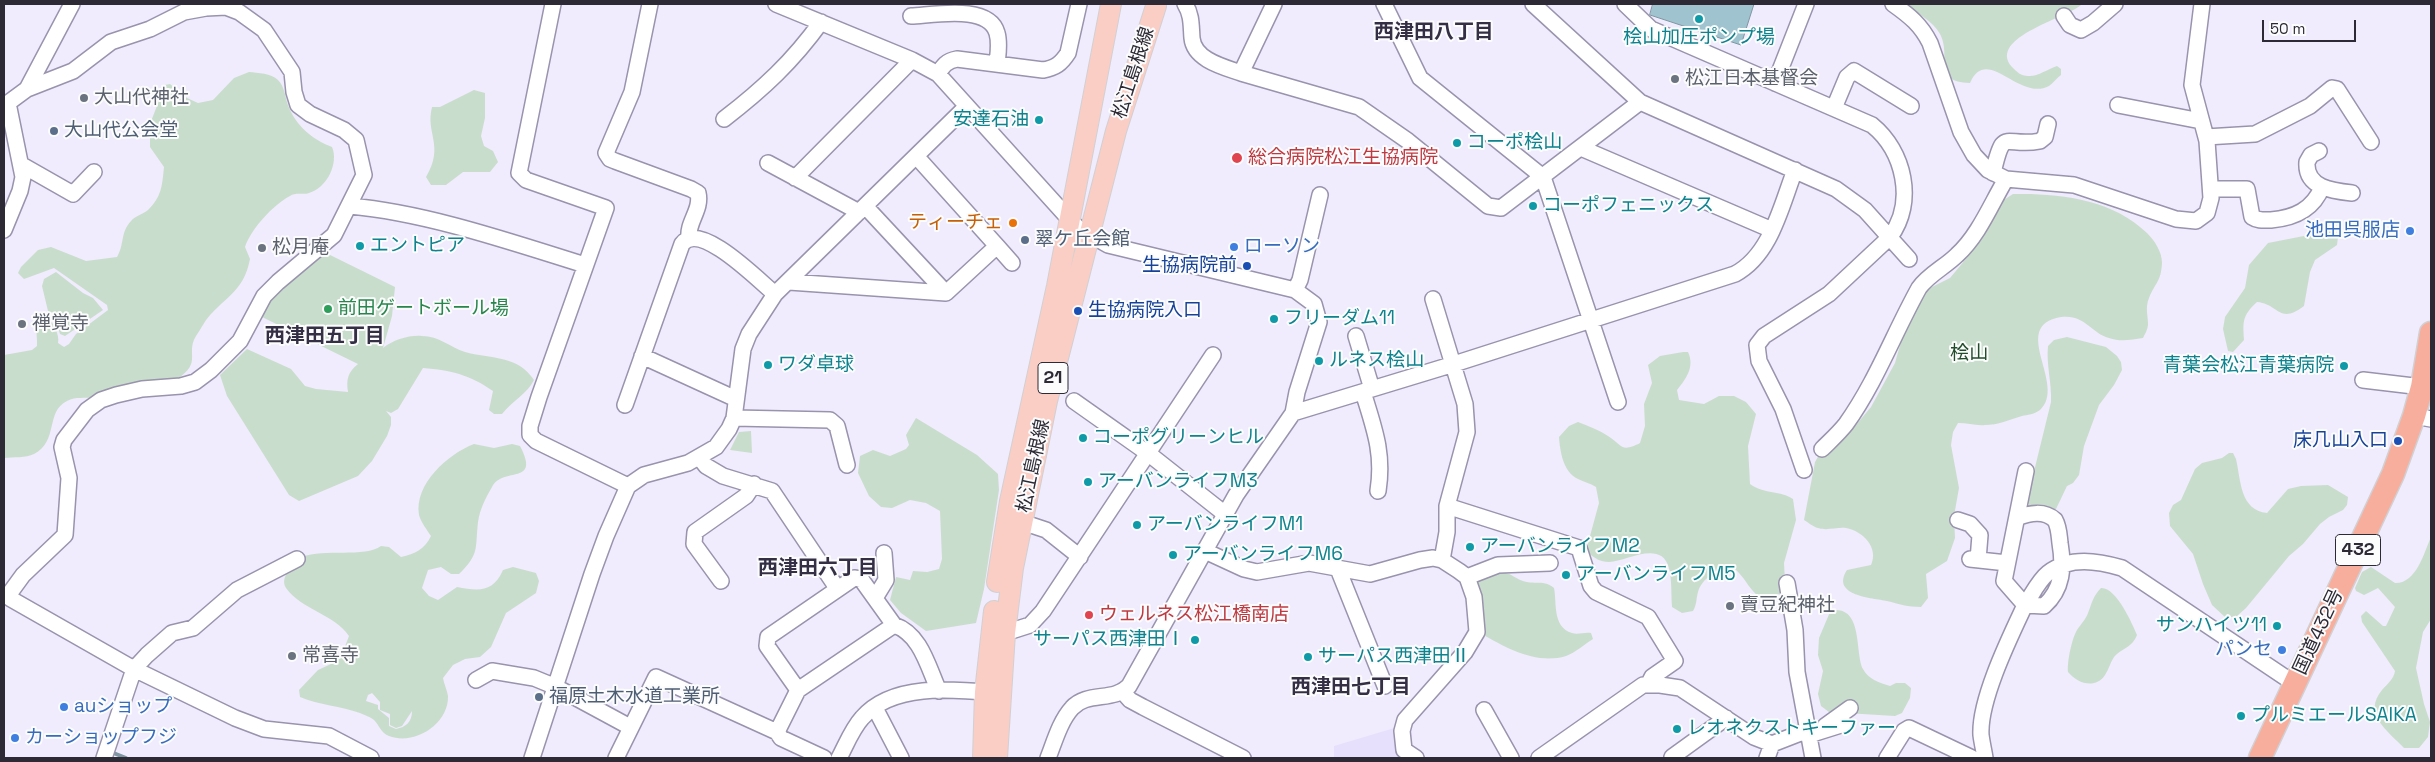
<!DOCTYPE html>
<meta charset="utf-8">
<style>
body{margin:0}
#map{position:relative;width:2435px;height:762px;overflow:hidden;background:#f0ecfd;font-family:"Space Grotesk",sans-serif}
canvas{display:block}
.frame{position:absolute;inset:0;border:5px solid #2d2a35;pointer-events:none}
.scale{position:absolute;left:2262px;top:20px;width:94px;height:22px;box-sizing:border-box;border:2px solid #2d2a35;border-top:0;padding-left:6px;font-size:15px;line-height:18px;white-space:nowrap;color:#2d2a35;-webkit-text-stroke:4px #fcfcfc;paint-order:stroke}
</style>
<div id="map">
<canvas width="2435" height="762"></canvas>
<div class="frame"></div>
<div class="scale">50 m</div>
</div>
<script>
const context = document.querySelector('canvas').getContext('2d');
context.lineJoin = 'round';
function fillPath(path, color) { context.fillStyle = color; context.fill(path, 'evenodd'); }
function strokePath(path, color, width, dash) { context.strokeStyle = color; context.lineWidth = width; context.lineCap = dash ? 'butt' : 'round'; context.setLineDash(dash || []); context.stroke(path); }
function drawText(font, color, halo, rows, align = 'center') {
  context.font = font + ' "Space Grotesk","Noto Sans JP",sans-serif'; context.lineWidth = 4; context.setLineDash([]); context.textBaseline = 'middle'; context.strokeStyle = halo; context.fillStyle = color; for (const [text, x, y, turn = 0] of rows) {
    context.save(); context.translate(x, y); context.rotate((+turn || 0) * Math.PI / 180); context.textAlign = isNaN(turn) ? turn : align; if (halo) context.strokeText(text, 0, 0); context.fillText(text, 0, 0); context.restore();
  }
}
const built = new Path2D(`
 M1401,726L1409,758H1334V746Z`);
const green = new Path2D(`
 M1904,4H2082C2071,17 1986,37 2012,67C2017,72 2021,76 2028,76C2037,77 2048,69 2057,66L2061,69V75C2057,78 2053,83 2049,86C2019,102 1987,44 1970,83C1931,82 1952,56 1940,34C1933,21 1916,12 1904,4Z
 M249,72C258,73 271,73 278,80C285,87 285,97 288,105C295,125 313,140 332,147C339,163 327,188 309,193C303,195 295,192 290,196C273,205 251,229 245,247L250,259C244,289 230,294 211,314C205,320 201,329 196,336C185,354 203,362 177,379C150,385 122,393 94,397C85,399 76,396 67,401C45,412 59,441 34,454C26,458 13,457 4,458V355L32,350L37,346C38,336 32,317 47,317C53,322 60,335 58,343L64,347L69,344L76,334L108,310L107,305L54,268L24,279L18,273L21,267L38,250L51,247L86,261L117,257C125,243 120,233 131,221C135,216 143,214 148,210C162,196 162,186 164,167L150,147V124L165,85L170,84L187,98L198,103L213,100L234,78Z
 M474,90L485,93V118L481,136L484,146L493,151L498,162L490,172H463L446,185H431L426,177C445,145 425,134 432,107H440Z
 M2013,194C2060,193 2112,199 2147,233C2155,241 2162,252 2162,263C2161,282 2155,283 2149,298C2145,308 2148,315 2148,324C2148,329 2145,334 2143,338C2131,340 2120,342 2109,338C2091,333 2085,314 2061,317C2008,326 2068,385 2040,410C2035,414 2027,415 2022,416C2009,420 1998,425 1985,425C1976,426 1968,423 1958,423L1953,432L1951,445L1959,488L1954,516L1955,538L1947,561L1926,574L1928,598L1921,607C1908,607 1899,604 1887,601C1873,598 1830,596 1847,570L1871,565C1879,548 1863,531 1846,528C1837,527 1827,531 1818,528C1813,527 1808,522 1804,520L1815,462L1819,455L1835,441L1851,431L1871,407L1895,363L1904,331L1916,306L1930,288L1950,278L1970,254L1999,203Z
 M2320,228L2334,231L2338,237L2337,245L2315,260L2310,272L2304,306C2279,325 2279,304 2257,302C2242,316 2243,321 2244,340L2233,352L2228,351L2223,329L2225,317L2245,288L2249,265L2268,243L2309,235Z
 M326,253L395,287L392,316L383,348C393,340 409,335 422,336C439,336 450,347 465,352C490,359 518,355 534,380C527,394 512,401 502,414H494L489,410L493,391C470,375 451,370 423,368L398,409L391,413L386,411L391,417V425L387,436L372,461L358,476L299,501L289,495L227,396L220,375L247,349L291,369L305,386L316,389L348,392C346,379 348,372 358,364L260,316C274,289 295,273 318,255Z
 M56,272L83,293L93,298L103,310L65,336L60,334L53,313L48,311L42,286L44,279Z
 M2067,337L2106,347L2117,356L2121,362L2122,370L2114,385L2099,405L2084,446L2079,475L2073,483L2067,486L2056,509L2031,510L2027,500L2051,402C2052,383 2046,365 2048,346L2054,340Z
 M1683,352H1688C1695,367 1686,379 1677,390L1679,400L1704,404L1719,396H1734L1746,402L1756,414L1748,446L1750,484C1766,495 1780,490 1793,499L1796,520L1784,563L1785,581L1779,594L1768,602C1748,593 1748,578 1731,566C1718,569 1702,578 1698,592C1696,599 1697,604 1693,611L1682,613L1672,607C1671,594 1672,580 1669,568C1661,539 1626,562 1609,562C1600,562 1595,558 1588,553L1587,547L1599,503L1596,487C1590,483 1584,482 1578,479C1563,472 1560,451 1559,437L1569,426L1578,422C1588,426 1599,430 1608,436C1622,445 1621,453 1640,443L1645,426L1644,404L1652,383L1648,365L1660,356Z
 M916,418L977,455L998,474L999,490L984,589L976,623L926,631L901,613L890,600L896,577L910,580L913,571L927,572L939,569L942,559L940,511L926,503L910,500L892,508L881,507L869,496L858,473L860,456L873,450L890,456L906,449L909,445L906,435Z
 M751,431L752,453L730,450L739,432Z
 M474,444L494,448L512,444L520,446C541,486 503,466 492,487C485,499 480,509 478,522C475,548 480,554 459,574H451L441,567L428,570L422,588L429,596L438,600L457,587C478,591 493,593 503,570L513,567L536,573L539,581L536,593L506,613L491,647L480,657L465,659L453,665L443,678C444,684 447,690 448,696C449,724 414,746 389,736C380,732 380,726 374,720C371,717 364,715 360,713C341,706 319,705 300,697L299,690L318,670L331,664L344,649L349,636C334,614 302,610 286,588C282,582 285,575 289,570C293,566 297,559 302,557C324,548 365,558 381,546L389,547L401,557C415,554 425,549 431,536C427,530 421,522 419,515C414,484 448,454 474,444ZM372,693L380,702V710L390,714V725L396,728L402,726L412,711C412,722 406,727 396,729L389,726V718L378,709V705L366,701L368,695Z
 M2229,453H2233L2236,459C2241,481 2240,510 2267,513L2288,489L2301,486L2328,485L2348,497L2347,505L2343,510L2329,517L2320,524L2303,544L2289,556L2246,608L2237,616L2226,618L2212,605L2203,584L2193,554L2170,526L2169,513L2173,505L2181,500L2195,469L2202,463L2222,458Z
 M2431,537V619L2423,632L2416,668L2424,704L2430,722L2428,737L2419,748H2404C2388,731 2362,714 2382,690C2387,684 2394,679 2395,671L2362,622L2361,616L2366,611L2383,626H2386L2395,607L2378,588L2364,595L2356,591L2355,588L2362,572L2371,567L2395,583C2416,584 2424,553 2431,537Z
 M1497,572C1513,572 1513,579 1527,582C1537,584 1545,580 1554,588C1557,602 1552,627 1572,633C1578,635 1584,632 1591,633L1593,639C1585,644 1575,653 1566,656C1537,665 1506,648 1482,634L1474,580Z
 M2101,588C2116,587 2132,623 2137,635C2132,648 2122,648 2114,657C2110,663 2109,669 2105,675C2095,690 2077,683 2068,672C2067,662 2072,638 2077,630C2081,624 2086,619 2088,613C2092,603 2093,596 2101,588Z
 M1834,610C1863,608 1855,653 1863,669C1868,679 1880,683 1890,686L1896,683H1905L1911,688L1910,698L1902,713L1895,716L1829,712L1821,706L1818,694L1823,671L1818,655L1819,638L1830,612Z`);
const water = new Path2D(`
 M1653,4H1754L1741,45L1650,15Z`);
const stream = new Path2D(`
 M111,752L126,758`);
const minor = new Path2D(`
 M553,4L519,173L526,180L606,208L539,397L530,426V435L536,441L628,486
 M650,4L632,92L606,153L610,159L615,161L691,189L698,193C702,210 687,222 689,238
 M776,4L912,60L938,74L1070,220L1078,228L1108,245L1295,290L1314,304L1319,322L1297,392L1293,413L1236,495L1129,686C1114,702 1087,691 1072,708C1060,721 1054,743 1048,758
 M1185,4C1192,15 1191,26 1192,38C1194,60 1224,67 1241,73L1274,4
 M1384,4L1420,78L1543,177L1618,402
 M1533,4L1640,102L1836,189L1865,210L1909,259
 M1625,4L1651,29L1872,125C1904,151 1916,202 1890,237L1829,294L1764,336L1757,345L1759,361L1783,409L1804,470
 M1893,4C1910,16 1921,25 1930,43L1961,132L1974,155L1988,170L2006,179L2074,185L2176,219L2196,221L2207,213L2211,198L2207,141L2192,85L2202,4
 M911,16C934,15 989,4 997,33C1000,43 998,54 997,64
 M2064,16L2070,25L2081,30L2093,23L2115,4
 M1241,73L1359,107L1408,141L1488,206L1501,208L1640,102
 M938,74C943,66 946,61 957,59L1043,70C1055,68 1061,64 1068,53L1079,4
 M1775,83L1806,4
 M2118,105L2201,121
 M1834,108L1847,77L1854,71L1911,106
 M724,119C763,89 793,61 821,22
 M2206,137L2255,134L2310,106L2332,88L2337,89L2371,142
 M1581,148L1772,230
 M2319,151L2311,155L2307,162C2305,188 2333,191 2352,193
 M768,163L859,212
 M22,165L73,194L94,172
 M1993,173C2004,125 2004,148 2040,141L2045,137L2048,124
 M795,178L912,60
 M2211,189H2247L2252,217C2258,221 2264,220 2271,220C2294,218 2313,210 2322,187
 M350,206C427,213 511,242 585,265
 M865,206L946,293
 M4,230L20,191L23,177L8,103L27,89L72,4
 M997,246L1012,263
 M789,282L946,293L997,246L916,156
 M1295,290L1300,280L1320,195
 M1433,299L1465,404L1467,432L1447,506V532L1442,560
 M1356,336L1372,389
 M642,356L736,399
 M2363,380L2422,387
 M1363,392C1374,428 1384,453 1378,491
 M1074,401L1149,454L1225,514
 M625,405L682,244C700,220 759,281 775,294
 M1293,413L1454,364L1735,274C1771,255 1781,206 1795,170
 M2414,416L2431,419
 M734,418L830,420L837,426L847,465
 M1822,449C1830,441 1839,433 1846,424C1876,382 1894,333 1919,288C1929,274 1945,267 1957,255C1979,235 1991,204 2006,179
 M699,457L706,466L723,476L772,491L837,588
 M1447,506L1579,548L1591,586L1596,592L1648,617L1675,661L1652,677L1648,685
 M2017,518C2030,513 2044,510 2055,520C2059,527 2059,535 2060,543C2064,567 2063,589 2044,606L2025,605C2032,595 2038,581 2048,573C2070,556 2098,561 2122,568L2295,684
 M1958,520L1970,524L1980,535L1978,560
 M1022,522L1046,530L1080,557
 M1205,551L1244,569L1257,572L1309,563L1370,574L1420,560L1433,558L1442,560L1459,571L1467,577L1474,597L1477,632L1465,652L1405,720L1402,731L1404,750L1416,758
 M1970,559L2007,563
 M1338,569L1385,686
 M1467,577L1498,565L1550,563
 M721,581L694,544L695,532L746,496L754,484
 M1787,583L1795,630L1797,672L1813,758
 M4,595L134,669L235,718L264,729L329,736L371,758
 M7,597L23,575L65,535L69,478L62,447L64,440L87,410L101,400L116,395L142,389L181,386L195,382L211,370L240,341L264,296L278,282L334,235L364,175L356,140L344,130L310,114L298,105L294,92L292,72L264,30L239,12L226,7L206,8L184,12L150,29L111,42L73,71L27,89
 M875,598L886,580L884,553
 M1005,633L1030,625L1043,611L1213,355
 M476,680L492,671L534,678L556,687L630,727
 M798,690L767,646L768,637L854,578L861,579L894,625
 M1122,691L1130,700L1143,707L1243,758
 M875,708L901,758
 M1484,710L1511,758
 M1825,726L1850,708
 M777,732L798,690L894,625C921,634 928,667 939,691
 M1809,735L1844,724
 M1672,757L1726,718
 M104,758L134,669L147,655L172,633L193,628L237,590L297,559
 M532,758L592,574L606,536L628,486L644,475L688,463L716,447L729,429L734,418L743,349L749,334L775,294L967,106
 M616,758L656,677L777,732L781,738L824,758
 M839,758C846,745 852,729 862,718C892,683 952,689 994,693
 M1539,758L1643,685H1660L1680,688L1754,737L1772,744L1808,730
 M1767,758L1772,744
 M1887,758L1904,731L1909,728L1972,758
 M1985,758C1984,751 1982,743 1981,735C1979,700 2010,637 2025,605L2004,581L2026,471`);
const major = new Path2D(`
 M997,582L1010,501L1057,286L1111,4
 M983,758L985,692L994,611
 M997,758L1005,633L1013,568L1047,401L1116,131L1156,6`);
const highway = new Path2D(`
 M2260,758L2393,474L2414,416L2422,387L2431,333`);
const markers = [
 [1699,19,5,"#0f9aa8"],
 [1675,79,5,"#6b7280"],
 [84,98,5,"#6b7280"],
 [1039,120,5,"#0f9aa8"],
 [54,131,5,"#5c6f8a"],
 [1457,143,5,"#0f9aa8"],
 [1237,158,6,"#e0444e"],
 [1533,206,5,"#0f9aa8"],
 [1013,223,5,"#e8710a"],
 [2410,231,5,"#3f7fe0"],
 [1025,240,5,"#5c6f8a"],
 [360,246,5,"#0f9aa8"],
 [1234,247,5,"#3f7fe0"],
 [262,248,5,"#6b7280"],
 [1247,266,5,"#1a4fb4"],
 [328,309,5,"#2e9e5b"],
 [1078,311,5,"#1a4fb4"],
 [1274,319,5,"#0f9aa8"],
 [22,324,5,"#6b7280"],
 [1319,361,5,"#0f9aa8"],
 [768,365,5,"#0f9aa8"],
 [2344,366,5,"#0f9aa8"],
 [1083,438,5,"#0f9aa8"],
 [2398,441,5,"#1a4fb4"],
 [1088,482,5,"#0f9aa8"],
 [1137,525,5,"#0f9aa8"],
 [1470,547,5,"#0f9aa8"],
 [1173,555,5,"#0f9aa8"],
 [1566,575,5,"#0f9aa8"],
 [1730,606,5,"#6b7280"],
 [1089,615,5,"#e0444e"],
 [2277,626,5,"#0f9aa8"],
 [1195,640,5,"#0f9aa8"],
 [2282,650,5,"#3f7fe0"],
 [292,656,5,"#6b7280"],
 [1308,657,5,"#0f9aa8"],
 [539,697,5,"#5c6f8a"],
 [64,707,5,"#3f7fe0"],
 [2241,716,5,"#0f9aa8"],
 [1677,729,5,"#0f9aa8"],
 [15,738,5,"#3f7fe0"]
];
const shields = [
 [1053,378,30],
 [2358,550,45]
];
const shieldNames = [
 ["21",1053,378],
 ["432",2358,550]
];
const cultureNames = [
 ["桧山加圧ポンプ場",1699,38,"center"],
 ["安達石油",1029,120,"right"],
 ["コーポ桧山",1467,143],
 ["コーポフェニックス",1543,206],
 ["エントピア",370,246],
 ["フリーダム11",1284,319],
 ["ルネス桧山",1329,361],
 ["ワダ卓球",778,365],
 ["青葉会松江青葉病院",2334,366,"right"],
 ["コーポグリーンヒル",1093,438],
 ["アーバンライフM3",1098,482],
 ["アーバンライフM1",1147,525],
 ["アーバンライフM2",1480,547],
 ["アーバンライフM6",1183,555],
 ["アーバンライフM5",1576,575],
 ["サンハイツ11",2267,626,"right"],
 ["サーパス西津田Ⅰ",1185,640,"right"],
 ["サーパス西津田Ⅱ",1318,657],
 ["プルミエールSAIKA",2251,716],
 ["レオネクストキーファー",1687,729]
];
const streetNames = [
 ["松江島根線",1134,73,-72],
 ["松江島根線",1034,466,-78],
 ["国道432号",2319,632,-65]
];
const worshipNames = [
 ["松江日本基督会",1685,79],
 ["大山代神社",94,98],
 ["松月庵",272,248],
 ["禅覚寺",32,324],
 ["賣豆紀神社",1740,606],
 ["常喜寺",302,656]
];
const serviceNames = [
 ["大山代公会堂",64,131],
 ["翠ケ丘会館",1035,240],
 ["福原土木水道工業所",549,697]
];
const healthNames = [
 ["総合病院松江生協病院",1248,158],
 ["ウェルネス松江橋南店",1099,615]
];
const foodNames = [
 ["ティーチェ",1003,223]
];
const shopNames = [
 ["池田呉服店",2400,231,"right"],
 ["ローソン",1244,247],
 ["パンセ",2272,650,"right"],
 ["auショップ",74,707],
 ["カーショップフジ",25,738]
];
const transitNames = [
 ["生協病院前",1237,266],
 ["生協病院入口",1088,311,"left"],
 ["床几山入口",2388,441]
];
const leisureNames = [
 ["前田ゲートボール場",338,309]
];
const parkNames = [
 ["桧山",1969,354]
];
const neighbourhoodNames = [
 ["西津田八丁目",1434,33],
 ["西津田五丁目",325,337],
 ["西津田六丁目",818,569],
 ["西津田七丁目",1351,688]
];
fillPath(built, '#e7e0fc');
fillPath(green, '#c9ddcc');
fillPath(water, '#9fc4d0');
strokePath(water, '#7d96a2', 1);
strokePath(stream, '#7d96a2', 4);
strokePath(minor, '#9993ad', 18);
strokePath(major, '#d1d0d3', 22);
strokePath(highway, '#d1d0d3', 25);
strokePath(minor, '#fff', 15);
strokePath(major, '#facec4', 20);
strokePath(highway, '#f7ae9d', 22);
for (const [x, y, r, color] of markers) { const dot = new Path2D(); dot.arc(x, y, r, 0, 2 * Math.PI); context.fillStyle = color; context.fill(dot); strokePath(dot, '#fcfcfc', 2); }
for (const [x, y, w] of shields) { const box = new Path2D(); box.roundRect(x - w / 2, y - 15.5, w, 31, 4); context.fillStyle = '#fcfcfc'; context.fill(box); strokePath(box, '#2d2a35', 1); }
drawText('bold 18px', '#2d2a35', null, shieldNames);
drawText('19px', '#0d838f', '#fcfcfc', cultureNames, 'left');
drawText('19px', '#2d2a35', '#fcfcfc', streetNames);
drawText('19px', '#5b616d', '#fcfcfc', worshipNames, 'left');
drawText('19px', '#4e5e75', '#fcfcfc', serviceNames, 'left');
drawText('19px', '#be3a42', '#fcfcfc', healthNames, 'left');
drawText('19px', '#c56008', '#fcfcfc', foodNames, 'right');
drawText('19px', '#366cbe', '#fcfcfc', shopNames, 'left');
drawText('19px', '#164399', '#fcfcfc', transitNames, 'right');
drawText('19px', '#27864d', '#fcfcfc', leisureNames, 'left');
drawText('19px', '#214d2d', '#fcfcfc', parkNames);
drawText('bold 20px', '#352f45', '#fcfcfc', neighbourhoodNames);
</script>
